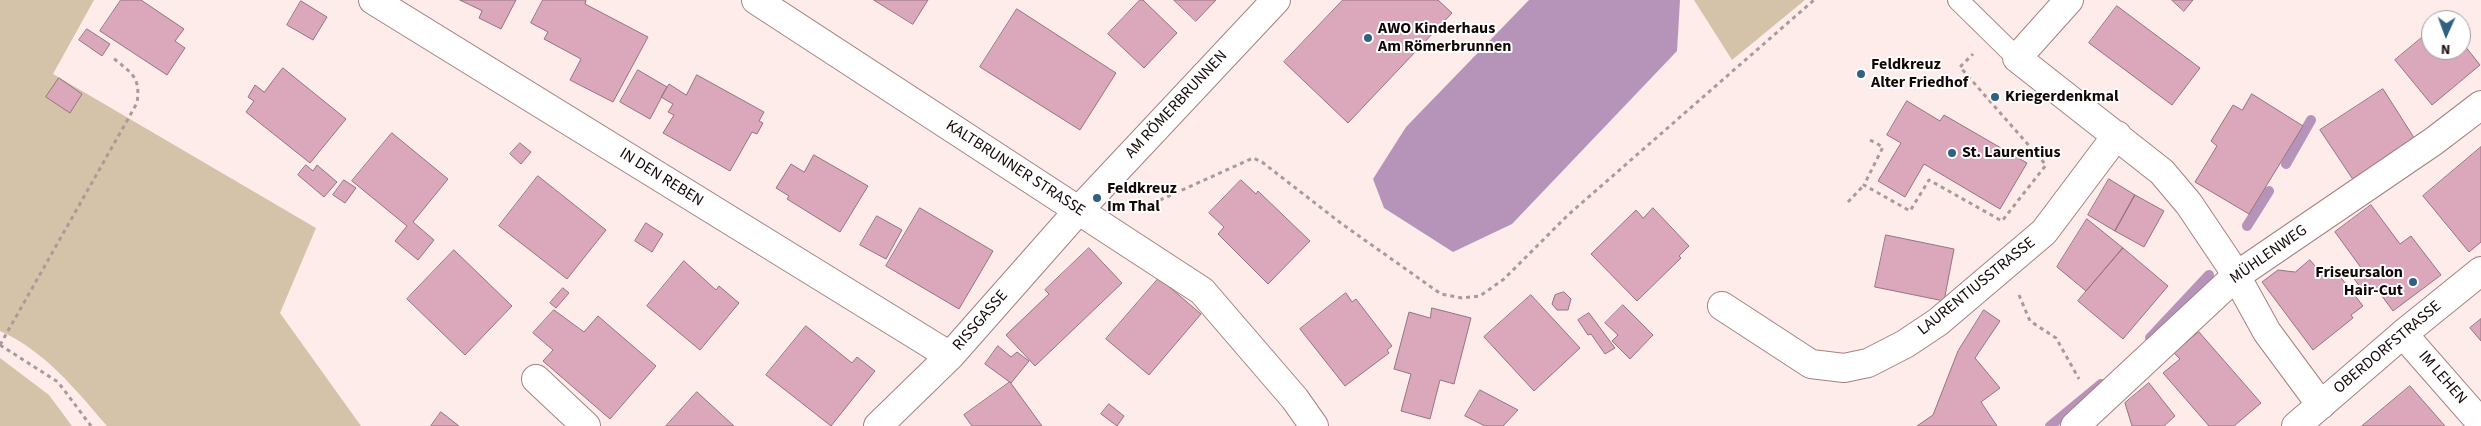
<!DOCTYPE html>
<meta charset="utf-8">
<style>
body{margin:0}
#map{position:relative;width:2481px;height:426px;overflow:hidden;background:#feeceb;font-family:"Source Sans 3",sans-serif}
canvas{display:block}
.north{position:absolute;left:2421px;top:10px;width:50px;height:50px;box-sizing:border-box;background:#fff;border:1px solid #a19c9c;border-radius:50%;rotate:182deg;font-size:14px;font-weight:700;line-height:20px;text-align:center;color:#140707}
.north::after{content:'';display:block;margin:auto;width:18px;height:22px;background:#316180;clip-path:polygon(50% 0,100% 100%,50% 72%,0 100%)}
</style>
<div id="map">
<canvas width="2481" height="426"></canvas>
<div class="north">N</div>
</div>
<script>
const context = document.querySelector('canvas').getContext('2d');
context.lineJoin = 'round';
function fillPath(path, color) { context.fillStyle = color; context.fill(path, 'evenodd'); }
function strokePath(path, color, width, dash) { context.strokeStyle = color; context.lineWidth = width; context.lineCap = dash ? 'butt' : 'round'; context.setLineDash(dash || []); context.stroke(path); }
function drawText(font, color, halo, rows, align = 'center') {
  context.font = font + ' "Source Sans 3",sans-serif'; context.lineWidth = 4; context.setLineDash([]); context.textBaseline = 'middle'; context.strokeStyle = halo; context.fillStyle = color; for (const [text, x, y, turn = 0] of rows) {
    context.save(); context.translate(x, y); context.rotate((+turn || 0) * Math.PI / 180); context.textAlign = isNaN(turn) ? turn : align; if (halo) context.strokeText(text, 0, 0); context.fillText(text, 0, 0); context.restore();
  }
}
const green = new Path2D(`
 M0,0H94L53,74L316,228L280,313L361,426H107C76,390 45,351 0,331Z
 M1694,0H1805L1732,60Z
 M0,358L49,395L72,426H0Z`);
const water = new Path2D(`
 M1529,0H1680L1677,51L1512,224L1453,252L1384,208L1373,179L1406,127Z`);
const stream = new Path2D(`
 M2286,164L2311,120
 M2247,226L2269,191
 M2150,338L2209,275
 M2050,426L2101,384`);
const building = new Path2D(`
 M121,0H141L184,29L175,41L185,48L167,75L100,31Z
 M460,0H516L501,29L479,18L482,11Z
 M543,0H586L585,4L648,37L613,102L570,80L581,59L544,39L548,32L531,23Z
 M874,0H928L913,24Z
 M1140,0H1143L1177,33L1144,68L1108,34Z
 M1174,0H1216L1196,21Z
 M1343,0H1438L1452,13L1348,123L1284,62Z
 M2172,0H2193L2184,11Z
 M301,1L327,17L313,40L287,25Z
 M2117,6L2200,68L2172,105L2089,43Z
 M1017,9L1116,73L1080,130L980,67Z
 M87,29L110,44L102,56L79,40Z
 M2431,30V50H2461V41L2480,65L2432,105L2395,60Z
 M283,68L346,119L310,163L246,112L254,101L248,97L255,85L264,92Z
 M638,70L667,87L650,119L620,102Z
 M697,75L764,112L759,121L763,123L757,134L752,132L730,171L663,133L674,115L668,112L673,104L661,97L667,87L669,84L686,95Z
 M59,78L82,94L70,113L46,97Z
 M2383,89L2418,144L2356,184L2320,130Z
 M2252,94L2303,126L2249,214L2195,182L2217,146L2211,141L2233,105L2242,110Z
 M1907,101L1940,121L1944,115L2027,163L2000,209L1924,164L1905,197L1878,181L1901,143L1887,135Z
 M392,133L448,179L413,222L434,240L418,260L395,241L407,226L352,181Z
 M520,143L531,152L521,164L510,154Z
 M2481,147V242L2469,252L2423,196Z
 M814,155L868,186L840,232L787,199L789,196L776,188L791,164L804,172Z
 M306,165L313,171L317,165L337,182L324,197L298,175Z
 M538,176L606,230L567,279L499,226Z
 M2109,179L2135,195L2115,231L2088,215Z
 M344,180L356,188L345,203L333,195Z
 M1241,180L1256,194L1258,191L1310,241L1268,284L1218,234L1224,227L1209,213Z
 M2135,195L2164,211L2144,247L2115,231Z
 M2371,205L2400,244L2411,236L2441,275L2393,311L2376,288L2366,295L2352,276L2362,269L2335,232Z
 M920,208L993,251L959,309L886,266Z
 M1653,208L1689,246L1679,256L1681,258L1637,301L1591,254L1636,210L1643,218Z
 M877,216L902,230L886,259L860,245Z
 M2087,219L2123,248L2086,291L2057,267Z
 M646,223L663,234L652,252L635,241Z
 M1886,235L1954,249L1944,301L1875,287Z
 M1089,248L1122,283L1035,366L1006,335L1049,294L1045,290Z
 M2123,248L2168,286L2123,339L2078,301Z
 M454,250L512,306L465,355L407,299Z
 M2310,260L2325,278L2335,270L2363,306L2351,315L2353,318L2313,350L2262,282L2278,270L2295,272Z
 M684,261L716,290L719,286L739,303L700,350L647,306Z
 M1159,278L1201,314L1149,375L1106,339Z
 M563,288L569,293L556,308L550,303Z
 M1564,292L1571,299L1568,310H1557L1552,304L1555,295Z
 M1346,293L1352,302L1356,299L1392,346L1387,350L1389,353L1345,386L1300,329Z
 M1531,295L1580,348L1534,391L1484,337Z
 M1623,305L1653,335L1630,359L1612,341L1618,335L1605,323Z
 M1432,308L1471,318L1454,384L1440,380L1430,419L1401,411L1411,374L1394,369L1409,312L1430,318Z
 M554,310L584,332L598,316L656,366L610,419L543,361L553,350L533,333Z
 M1984,310L2000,321L1975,358L2000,388L1981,402L1997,426H1917L1933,415L1958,351Z
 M1589,313L1615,348L1605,354L1591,334L1588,335L1578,320Z
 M2481,319V341L2470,328Z
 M806,326L852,363L857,357L875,371L831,426L766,375Z
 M2199,332L2261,403L2234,426H2209L2163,373L2180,359L2174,353Z
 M998,346L1011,357L1017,352L1029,361L1011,383L985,364Z
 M1010,382L1042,426H972L964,415Z
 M2149,383L2175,416L2164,426H2132L2125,403Z
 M2410,386L2445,426H2362Z
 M1480,390L1518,410L1503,426H1485L1465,416Z
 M697,392L734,426H666Z
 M1109,404L1124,416L1117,426L1101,414Z
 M441,412L459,426H431Z`);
const path = new Path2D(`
 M1870,140L1883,147L1864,185L1910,211L1929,180L2002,221L2046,165L1960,67L1973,54
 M1848,202L1864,185
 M1138,210L1253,158L1262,162L1342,224L1441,294L1462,298L1480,296L1504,279L1568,215L1814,0
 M2019,295L2030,321L2056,338L2079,379
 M0,345L137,103C141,76 131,73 112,57
 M0,345L58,382L91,426`);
const service = new Path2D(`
 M1958,0L2017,58`);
const minor = new Path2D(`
 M373,0L950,356
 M2069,0L2017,58L2162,172L2189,204L2230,265L2267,332L2321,405
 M1722,306L1811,364L1844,368L1868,363L1905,344L1938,322L2044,232L2117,135
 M2403,334L2481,423
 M536,379L586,426
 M878,426L950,356L1078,211L1276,0
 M2075,426L2236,276L2434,141L2481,105`);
const tertiary = new Path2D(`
 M756,0L1202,291L1295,399L1314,426
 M2296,426L2403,334L2481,271`);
const markers = [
 [1368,38,5,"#316180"],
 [1861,74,5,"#316180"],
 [1995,97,5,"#316180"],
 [1952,153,5,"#316180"],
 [1097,198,5,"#316180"],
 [2413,282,5,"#316180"]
];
const poiNames = [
 ["AWO Kinderhaus",1378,29],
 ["Am Römerbrunnen",1378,47],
 ["Feldkreuz",1871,65],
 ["Alter Friedhof",1871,83],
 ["Kriegerdenkmal",2005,97],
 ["St. Laurentius",1962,153],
 ["Feldkreuz",1107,189],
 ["Im Thal",1107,207],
 ["Friseursalon",2403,273,"right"],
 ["Hair-Cut",2403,291,"right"]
];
const streetNames = [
 ["AM RÖMERBRUNNEN",1177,105,-47],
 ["KALTBRUNNER STRASSE",1015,169,33],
 ["IN DEN REBEN",661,178,32],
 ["MÜHLENWEG",2269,255,-35],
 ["LAURENTIUSSTRASSE",1977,287,-39],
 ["RISSGASSE",981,321,-49],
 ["OBERDORFSTRASSE",2388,348,-40],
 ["IM LEHEN",2442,378,49]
];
fillPath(green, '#d4c3a8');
fillPath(water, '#b693b8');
strokePath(stream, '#b693b8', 10);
fillPath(building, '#daa7bb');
strokePath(building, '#977381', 1);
strokePath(service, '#a7807f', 22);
strokePath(minor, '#a7807f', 30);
strokePath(tertiary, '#a7807f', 30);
strokePath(path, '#aa9a99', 3, [4, 4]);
strokePath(service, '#fff', 20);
strokePath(minor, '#fff', 28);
strokePath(tertiary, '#fff', 28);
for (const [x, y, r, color] of markers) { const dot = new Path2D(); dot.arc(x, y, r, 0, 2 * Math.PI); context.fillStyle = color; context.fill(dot); strokePath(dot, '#fff', 2); }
drawText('bold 16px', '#140707', '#fff', poiNames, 'left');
drawText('16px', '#140707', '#fff', streetNames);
</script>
